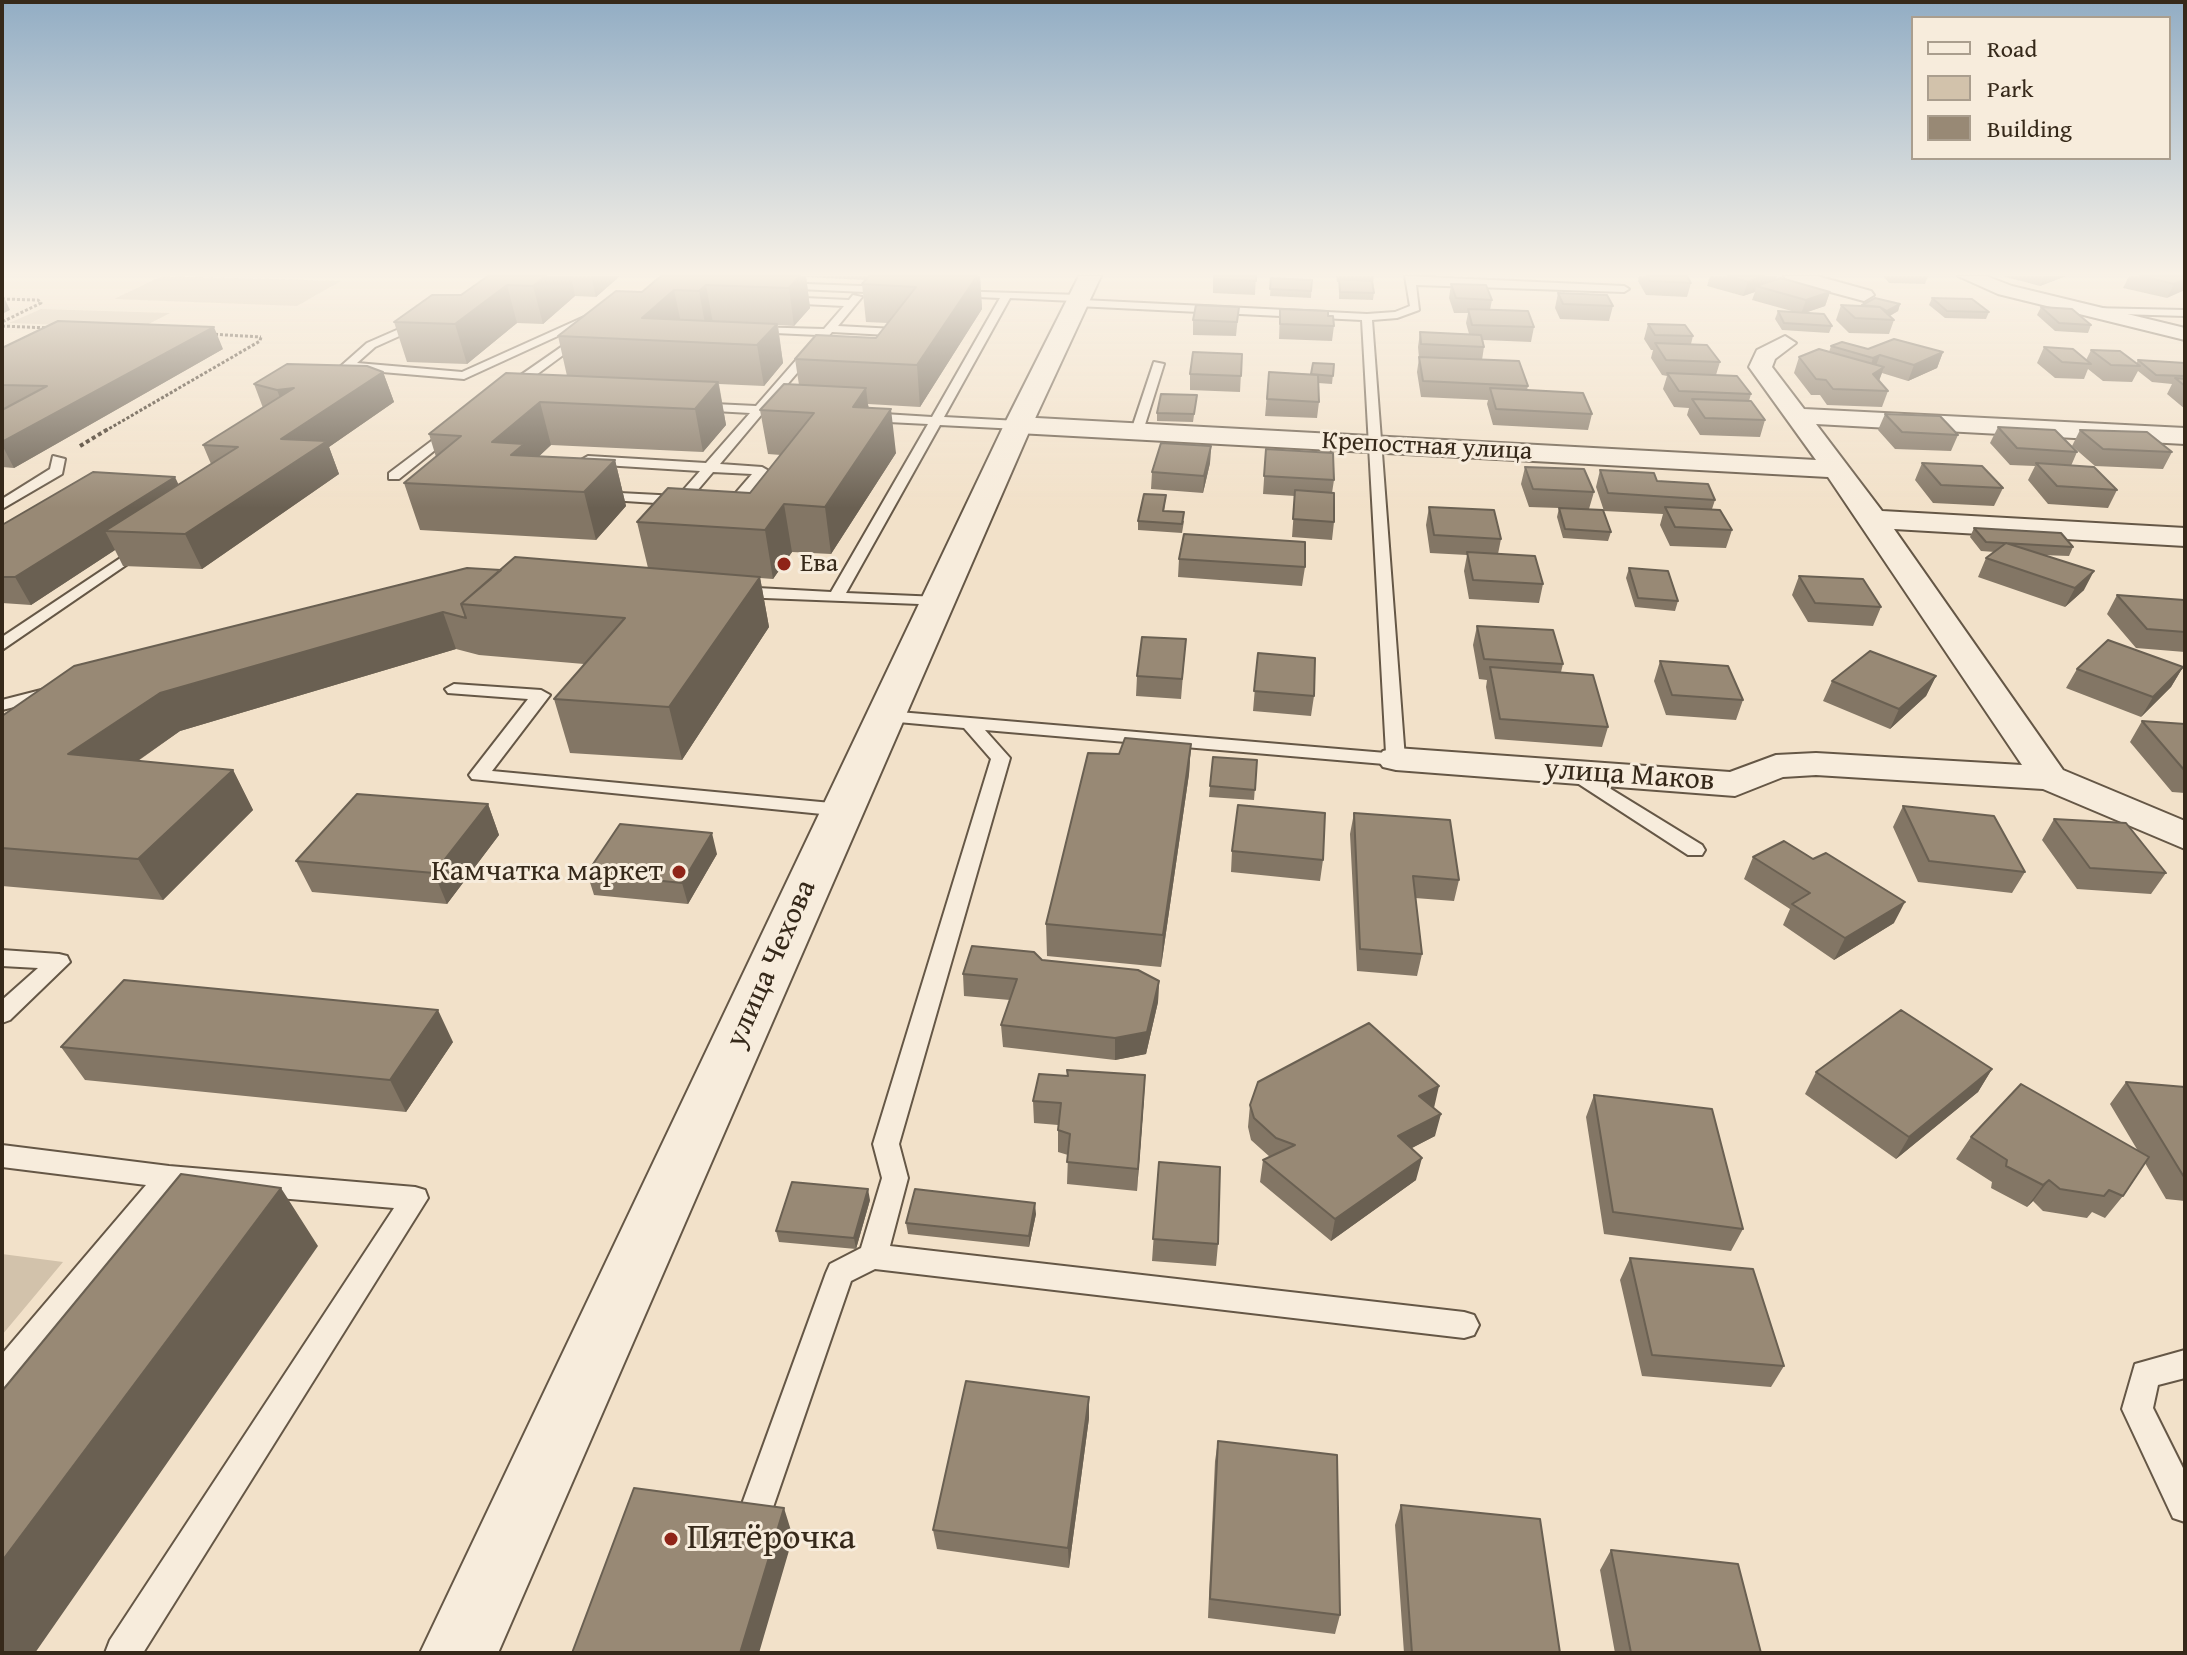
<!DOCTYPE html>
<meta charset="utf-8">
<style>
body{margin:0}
#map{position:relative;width:2187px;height:1655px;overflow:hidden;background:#f2e1c9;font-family:"Gentium Book Plus",serif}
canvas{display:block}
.frame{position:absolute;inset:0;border:4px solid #36291a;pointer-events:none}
.legend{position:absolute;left:1911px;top:16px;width:260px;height:144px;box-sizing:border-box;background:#f7ecdc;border:2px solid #aa9e8e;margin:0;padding:10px 14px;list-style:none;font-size:24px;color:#36291a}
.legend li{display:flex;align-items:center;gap:16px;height:40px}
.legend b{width:40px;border:2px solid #aa9e8e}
</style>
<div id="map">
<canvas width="2187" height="1655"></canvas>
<div class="frame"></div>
<ul class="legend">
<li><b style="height:10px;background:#f7ecdc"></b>Road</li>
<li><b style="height:22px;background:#d2c2ab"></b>Park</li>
<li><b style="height:22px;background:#988975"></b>Building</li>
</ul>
</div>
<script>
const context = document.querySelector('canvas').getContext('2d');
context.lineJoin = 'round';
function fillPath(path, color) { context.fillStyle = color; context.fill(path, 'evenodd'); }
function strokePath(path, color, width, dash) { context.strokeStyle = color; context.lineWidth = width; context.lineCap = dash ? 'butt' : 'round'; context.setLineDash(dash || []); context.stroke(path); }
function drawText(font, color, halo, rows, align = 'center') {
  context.font = font + ' "Gentium Book Plus",serif'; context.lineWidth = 6; context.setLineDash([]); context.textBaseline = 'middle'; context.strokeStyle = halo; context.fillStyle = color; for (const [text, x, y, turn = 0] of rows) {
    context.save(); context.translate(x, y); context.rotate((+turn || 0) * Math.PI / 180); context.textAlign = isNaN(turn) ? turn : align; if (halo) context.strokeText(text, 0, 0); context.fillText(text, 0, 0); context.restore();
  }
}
const green = new Path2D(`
 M162,276L341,281L297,306L114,299Z
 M41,309L170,313L141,328L9,323Z
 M2,1254L63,1262L2,1335Z`);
const pathFar1 = new Path2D(`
 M2,299L38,300L41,303L2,322
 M2,326L49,328
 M210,334L261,337
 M105,431L260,341L261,337`);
const path = new Path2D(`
 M80,446L108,429`);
const service = new Path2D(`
 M1405,276L1624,286L1629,289L1624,292L1416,285L1419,310L1397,318L1372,320L1405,759L1396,765L985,730L1010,758L899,1144L908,1178L890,1246L1464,1312L1474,1315L1479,1325L1474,1335L1464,1338L875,1269L851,1281L770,1516L758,1520L746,1516L742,1504L826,1273L830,1264L861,1248L882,1178L873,1144L991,759L964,728L887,721L878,716L887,711L1386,753L1362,320L1077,306L1072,303L1074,301L1010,298L944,417L1018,421L1024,425L1018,429L940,425L846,593L939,597L945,599V605L739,597L731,592L739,587L831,592L928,424L868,421L862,417L868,413L932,417L1000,298L956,296L952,295V291L1080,295L1085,298L1083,300L1367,314L1395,312L1410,306Z
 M780,283L888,287L893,290L888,293L776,288Z
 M853,295L862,297L838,326L895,329L900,332L888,345L883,342L888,335L832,332L768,407L788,409V415L762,414L720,464L762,467L769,471L732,514H722L720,511L752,474L713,472L679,512L674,513L667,509L671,504L595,499V493L600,492L678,496L700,471L588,464L581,460L588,456L706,463L750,413L697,410L691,406L693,403L756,406L818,335L754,332L749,329L750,327L824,329L844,306L783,303L778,300L783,297L849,300Z
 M2091,308L2185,310V316L2087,313V309Z
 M593,313L597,314V318L464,379L347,369L341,366L367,343L422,319L427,322L426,324L375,347L357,363L462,372Z
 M580,334L589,336L513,392H505V386Z
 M1154,362L1164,364L1143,431L1133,434L1131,431Z
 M450,427L460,430L399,479H389V473Z
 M53,456L65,459L62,474L2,509V499L50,469Z
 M143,543L150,547L148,550L2,650V637Z
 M454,684L541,690L550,695L492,771L842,804L852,810L842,816L472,779L469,775L472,771L528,699L448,693L445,689Z
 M49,688L55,689L58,693L55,697L2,710V700Z
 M1575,767L1702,845L1705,850L1702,855H1688L1568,777L1566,773L1568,769Z
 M2,950L59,954L67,956L70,962L10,1020L2,1023V1000L38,968L2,966Z
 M2,1145L169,1166L415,1187L425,1190L428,1198L143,1653H105L110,1640L394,1208L175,1189L13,1387L2,1391V1354L146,1185L2,1167Z
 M2185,1350V1378L2158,1385L2153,1408L2185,1472V1522L2173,1518L2122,1409L2135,1364Z`);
const minor = new Path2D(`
 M1784,276H1817L1871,291L1874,295L1864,301L1786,280Z
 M1958,276H1986L2012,286L2185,328V340L1998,294Z
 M1785,336L1796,343L1775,359L1772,367L1804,409L2185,428V444L1816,424L1882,511L2185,528V546L1894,529L2063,770L2185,821V849L2043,789L1816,775L1783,777L1735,796L1396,770L1383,767L1377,759L1383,751L1396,748L1730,772L1776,755L1816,753L2022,765L1828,477L1018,433L1009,430L1005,425L1009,420L1018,417L1816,460L1749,367L1757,350Z`);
const tertiary = new Path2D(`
 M1079,276H1101L1032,425L498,1653H420L1004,425Z`);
const wall = new Path2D(`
 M488,276H620L596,297L575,296L543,324L517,323L467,364L407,362L394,322L461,295Z
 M661,276H980L982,309L920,407L868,404L869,408L896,453L831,554L792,552L773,579L760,578L769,627L682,760L570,753L554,699L584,664L479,655L456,649L180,731L138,761L233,770L253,810L163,900L2,886V716L501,570L648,568L637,522L750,493L781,455L768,454L760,410L799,385L795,359L876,338L888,323L866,322L862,284L866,280L806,277L810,308L794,326L778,325L783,363L764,386L719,384L726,425L703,452L551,445L539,456L615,460L626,506L596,540L420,530L404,483L436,457L429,434L567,376L558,336L642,292Z
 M1213,276H1256L1255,295L1213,293Z
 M1336,276H1374L1373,283L1374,293L1373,300L1339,299V282H1337Z
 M1639,276H1687L1691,283L1687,297L1646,295L1638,281Z
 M1710,276H1777L1776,280L1830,292L1825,306L1805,313L1832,326L1829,333L1782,330L1775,319L1778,311L1795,312L1752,300L1755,292L1743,296L1707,286Z
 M1883,276H1928L1925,284L1889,283Z
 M2002,276H2066L2040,286Z
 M2129,276H2185L2167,298L2123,288Z
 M1271,278L1312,280L1311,298L1270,296Z
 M1451,284L1492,300L1490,310L1534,327L1531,342L1483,340L1484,347L1482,360L1528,386L1527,390L1592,414L1588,430L1493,425L1487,404L1488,400L1421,397L1417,372L1419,358L1418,347L1420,332L1469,334L1466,323L1468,313H1454L1449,298Z
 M1558,293L1613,306L1609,321L1560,319L1555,308Z
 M1932,298L1989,312L1986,319L1945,318L1929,305Z
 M1900,304L1898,311L1890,316L1894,320L1889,334L1849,333L1836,320L1841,305L1861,306Z
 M1239,307L1236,336L1193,335V320Z
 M2041,307L2091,325L2088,333L2055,331L2037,315Z
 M1280,309L1328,316L1334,326L1332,341L1279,339Z
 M1648,324L1693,336L1691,344L1720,362L1716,375L1751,394L1749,401L1765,420L1760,437L1700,435L1687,415L1689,408L1674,407L1663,389L1667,376L1662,375L1651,358L1653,350H1651L1644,339Z
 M1831,346L1868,349L1943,352L1937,368L1908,381L1882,373L1879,381L1888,391L1882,407L1827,405L1820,395H1811L1794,373L1799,357L1829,352Z
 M2044,347L2086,360L2091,350L2136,364L2138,360L2185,363V409L2167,394L2172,384L2152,382L2138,371L2132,382L2103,381L2088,369L2084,379L2055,378L2037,363Z
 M2,348L223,349L14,468L2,467V410L6,408H2Z
 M1242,354L1240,392L1190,390V374Z
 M1334,364L1332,384L1318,383L1319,402L1317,418L1265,416L1269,372L1311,374Z
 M383,372L394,402L329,447L339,474L202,569L123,566L115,550L31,605L2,603V525L179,484L211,464L203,445L263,408L254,384Z
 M1197,395L1193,422L1157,421V413Z
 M1885,414L1958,435L1951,451L1895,449L1878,430Z
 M1998,427L2077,452L2071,466L2117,490L2108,508L2048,504L2028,480L2035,466L2010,465L1990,443Z
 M2080,430L2172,452L2163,469L2095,466L2072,446Z
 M1211,446L1210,463L1203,493L1151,489L1152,472Z
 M1266,449L1334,480L1332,493L1334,522L1332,540L1292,537L1295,496L1263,494Z
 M1922,463L2003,488L1994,506L1933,503L1915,480Z
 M1525,467L1594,492L1589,509L1611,532L1608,541L1563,538L1557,517L1559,508L1529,507L1521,484Z
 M1600,470L1657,481L1715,500L1712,509L1732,530L1726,548L1670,546L1660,525L1663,514L1604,511L1596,487Z
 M1166,495L1164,511L1184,521L1182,533L1138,530V521Z
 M1429,507L1501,539L1498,554L1543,584L1539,603L1469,599L1464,571L1467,555L1430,553L1426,525Z
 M1974,528L2073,547L2069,556L2042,555L2084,590L2065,607L1978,577L1986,558L1995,552L1981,551L1970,537Z
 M1179,559L1305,567L1302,586L1178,577Z
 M1629,568L1678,601L1675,611L1635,607L1626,578Z
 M1799,576L1881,607L1873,626L1808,622L1792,595Z
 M2117,595L2185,601V652L2136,648L2107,614Z
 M1477,626L1563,664L1561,672L1608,727L1602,747L1495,739L1486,687L1487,680L1479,679L1473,645Z
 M1186,639L1181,699L1136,696L1137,676Z
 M1258,653L1314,696L1311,716L1253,711Z
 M1660,661L1743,700L1736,720L1666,715L1654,681Z
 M2183,667L2171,687L2141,717L2066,688L2077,669Z
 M1936,676L1926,696L1890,729L1823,701L1832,681Z
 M2142,721L2185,724V793L2172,792L2130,742Z
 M1191,744L1189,774L1161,967L1047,956L1046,924L1119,754Z
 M1213,757L1257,760L1254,800L1209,797Z
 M488,804L499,835L447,904L312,892L296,861Z
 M1903,806L2025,872L2012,893L1918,882L1893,827Z
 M1354,813L1459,880L1454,901L1415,898L1422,954L1417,976L1357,971L1350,834Z
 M2054,819L2166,873L2151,894L2077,889L2042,840Z
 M1232,851L1323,860L1320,881L1231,872Z
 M717,854L688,904L594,895L587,873Z
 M1753,857L1894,923L1834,960L1783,925L1790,909L1744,879Z
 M1042,960L1159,981L1158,1002L1146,1054L1115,1060L1003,1047L1001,1025L1010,1000L964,996L963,974Z
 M453,1042L406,1112L85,1080L61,1047Z
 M1992,1069L1978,1092L1896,1159L1805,1094L1816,1072Z
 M1067,1070L1144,1097L1137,1191L1067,1184L1068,1155L1058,1152V1125L1034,1123L1033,1101L1067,1076Z
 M2126,1082L2185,1087V1201L2166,1199L2145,1163L2123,1196L2105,1218L2092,1212L2087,1218L2043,1211L2033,1201L2027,1207L1991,1188L1992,1182L1956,1159L1971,1137L2138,1151L2110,1104Z
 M1594,1095L1743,1229L1731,1251L1604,1234L1586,1117Z
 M1250,1105L1434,1108L1435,1136L1411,1148L1416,1180L1331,1241L1260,1182L1263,1160L1270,1157L1251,1140L1248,1127Z
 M1159,1162L1218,1244L1216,1266L1152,1261Z
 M870,1200L856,1249L779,1242L776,1231Z
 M1036,1214L1029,1247L908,1234L906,1223Z
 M1630,1258L1784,1366L1771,1387L1642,1376L1620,1280Z
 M1089,1418L1069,1568L937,1549L933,1530Z
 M1218,1441L1340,1615L1335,1634L1208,1618L1215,1461Z
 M1401,1505L1560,1653H1404L1395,1525Z
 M1611,1550L1761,1653H1615L1600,1570Z`);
const shadedWall = new Path2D(`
 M546,276H571L575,296L543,324L533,286Z
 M591,276H620L596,297Z
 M800,276H806L810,308L794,326L789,288Z
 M977,276H980L982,309L920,407L917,365Z
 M1764,276H1777L1774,285L1756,286L1755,292L1743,296L1748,282Z
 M2044,276H2066L2040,286Z
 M2185,279V290L2167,298L2174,284Z
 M507,285L517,323L467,364L455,324Z
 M706,285L713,323L706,329L699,291Z
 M674,290L682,328L642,318Z
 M1830,292L1825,306L1801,314L1806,300Z
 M2,293L10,310L2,314Z
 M1900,304L1898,311L1884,319L1887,311Z
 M777,324L783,363L764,386L757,345Z
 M214,327L223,349L14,468L2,445V442Z
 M1943,352L1937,368L1908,381L1914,365Z
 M1880,355L1874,371L1868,374L1873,358Z
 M1884,367L1878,383L1873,374Z
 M383,372L394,402L329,447L339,474L202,569L185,534L281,439Z
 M718,382L726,425L703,452L695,409Z
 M294,388L289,420L277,390Z
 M866,388L871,431L853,407Z
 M540,402L551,445L530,465L492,442Z
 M891,409L896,453L831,554L825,507Z
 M1211,446L1210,463L1203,493L1204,476Z
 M615,460L626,506L596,540L584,492Z
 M175,477L187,502L105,531L115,550L31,605L15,577Z
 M784,504L792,552L773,579L765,530Z
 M2094,571L2084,590L2065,607L2075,588Z
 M760,577L769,627L682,760L669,707Z
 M443,612L456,649L180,731L91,793L68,754L160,693Z
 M2183,667L2171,687L2141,717L2153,697Z
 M1936,676L1926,696L1890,729L1899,709Z
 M1191,744L1189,774L1161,967L1163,935Z
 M233,770L253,810L163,900L138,859Z
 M488,804L499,835L447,904L434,873Z
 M712,833L717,854L688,904L682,883Z
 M1905,902L1894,923L1834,960L1845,938Z
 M1159,981L1158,1002L1146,1054L1115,1060V1038Z
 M438,1010L453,1042L406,1112L390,1080Z
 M1992,1069L1978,1092L1896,1159L1909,1137Z
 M1145,1075L1144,1097L1137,1191L1138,1169Z
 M1439,1086L1434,1108L1419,1096Z
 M1441,1114L1435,1136L1393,1158L1398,1136Z
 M1422,1158L1416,1180L1331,1241L1335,1219Z
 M2049,1180L2033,1201L2027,1207L2043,1185Z
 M281,1188L318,1246L35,1653H2V1561Z
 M868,1189L870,1200L856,1249L854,1238Z
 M1035,1203L1036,1214L1029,1247V1236Z
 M1089,1397V1418L1069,1568L1068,1548Z
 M784,1508L793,1537L759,1653H740Z`);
const building = new Path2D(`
 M488,276H546L533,286L507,285L455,324L394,322L432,295H461Z
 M661,276H800L789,288L706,285L699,291L674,290L642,318L777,324L757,345L558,336L616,291L642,292Z
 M869,276H977L917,365L795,359L816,335L876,338L916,287L862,284Z
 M1214,276H1256V281L1214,279Z
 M1647,276H1687L1691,283L1650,281Z
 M1728,276H1764L1748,282Z
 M2140,276H2185V279L2174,284Z
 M1271,278L1312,280L1311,291L1270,289Z
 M1781,278L1830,292L1806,300L1756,286Z
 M1339,279L1372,281L1374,293L1340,292Z
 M1451,284L1486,285L1492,300L1456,298Z
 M1558,293L1607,295L1613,306L1563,304Z
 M1875,298L1900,304L1887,311L1880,307L1862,305Z
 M1932,298L1972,299L1989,312L1947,311Z
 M1196,305L1239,307L1237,322L1193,320Z
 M1841,305L1880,307L1894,320L1855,318Z
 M2041,307L2072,309L2091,325L2059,323Z
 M1280,309L1328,311V316H1333L1334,326L1280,324Z
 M1468,309L1528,311L1534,327L1472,325Z
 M1778,311L1824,314L1832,326L1784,323Z
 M58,321L214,327L2,442V410L47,386L2,385V348Z
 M1648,324L1685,325L1693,336L1655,335Z
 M1420,332L1481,335L1484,347L1421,344Z
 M1894,339L1943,352L1914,365L1880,355L1873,358L1831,346L1842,342L1868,349Z
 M1655,343L1707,345L1720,362L1666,360Z
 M2044,347L2073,349L2091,364L2062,362Z
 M1819,349L1884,367L1873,374L1888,391L1833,389L1826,380L1816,379L1799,357Z
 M2091,350L2120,351L2140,366L2111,365Z
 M1193,352L1242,354L1241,376L1190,374Z
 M1419,357L1519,361L1528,386L1423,381Z
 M2138,360L2185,363V376L2156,375Z
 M1313,363L1334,364L1333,376L1311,374Z
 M287,364L367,366L383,372L281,439L327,441L185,534L105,531L238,447L203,445L294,388L277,390L254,384Z
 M1269,372L1318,375L1319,402L1267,399Z
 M506,373L718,382L695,409L540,402L492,442L524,444L511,455L615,460L584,492L404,483L461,436L429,434Z
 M1667,373L1737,376L1751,394L1679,391Z
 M2175,378L2185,379V386Z
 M784,384L866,388L853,407L891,409L825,507L784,504L765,530L637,522L668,488L750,493L814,413L760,410Z
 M1490,388L1583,393L1592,414L1496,409Z
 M1161,394L1197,395L1194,414L1157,413Z
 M1692,399L1751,401L1765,420L1705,418Z
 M1885,414L1940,416L1958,435L1902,432Z
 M1998,427L2055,430L2077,452L2017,448Z
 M2080,430L2147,432L2172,452L2103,449Z
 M1161,443L1211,446L1204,476L1152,472Z
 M1266,449L1333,453L1334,480L1264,476Z
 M1922,463L1982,466L2003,488L1941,485Z
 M2036,463L2094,467L2117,490L2057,486Z
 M1525,467L1584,469L1594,492L1533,489Z
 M1600,470L1654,473L1657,481L1708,484L1715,500L1608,493Z
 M93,472L175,477L15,577H2V525Z
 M1295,490L1334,493V522L1293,519Z
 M1144,494L1166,495L1163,511L1184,512L1182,524L1138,521Z
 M1429,507L1494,510L1501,539L1434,535Z
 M1665,507L1720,510L1732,530L1675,527Z
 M1559,508L1603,510L1611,532L1565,529Z
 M1974,528L2061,533L2073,547L1986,542Z
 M1184,534L1305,542V567L1179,559Z
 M2006,543L2094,571L2075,588L1986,558Z
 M1467,552L1535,556L1543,584L1473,580Z
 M515,557L760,577L669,707L554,699L625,618L461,604Z
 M467,568L501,570L461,604L466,618L443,612L160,693L68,754L233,770L138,859L2,848V716L74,666Z
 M1629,568L1668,571L1678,601L1638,598Z
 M1799,576L1863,579L1881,607L1815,603Z
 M2117,595L2184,600L2185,601V632L2147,629Z
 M1477,626L1553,630L1563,664L1484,659Z
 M1142,637L1186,639L1182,679L1137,676Z
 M2108,640L2183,667L2153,697L2077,669Z
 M1870,651L1936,676L1899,709L1832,681Z
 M1258,653L1315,658L1314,696L1254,691Z
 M1660,661L1728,666L1743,700L1672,695Z
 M1490,667L1593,675L1608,727L1500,719Z
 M2142,721L2185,724V771Z
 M1125,738L1191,744L1163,935L1046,924L1088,753L1119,754Z
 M1213,757L1257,760L1255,790L1210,786Z
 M357,794L488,804L434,873L296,861Z
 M1238,805L1325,813L1323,860L1232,851Z
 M1903,806L1994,816L2025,872L1929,861Z
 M1354,813L1450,820L1459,880L1413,876L1422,954L1360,949Z
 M2054,819L2126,823L2166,873L2090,868Z
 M620,824L712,833L682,883L587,873Z
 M1784,841L1813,859L1826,853L1905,902L1845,938L1792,904L1810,893L1753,857Z
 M972,946L1034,952L1042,960L1138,970L1159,981L1147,1032L1115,1038L1001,1025L1017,979L963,974Z
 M124,980L438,1010L390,1080L61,1047Z
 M1901,1010L1992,1069L1909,1137L1816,1072Z
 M1369,1023L1439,1086L1419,1096L1441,1114L1398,1136L1422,1158L1335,1219L1263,1160L1295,1145L1276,1138L1254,1118L1250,1105L1258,1082Z
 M1067,1070L1145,1075L1138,1169L1067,1162L1070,1134L1058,1130L1061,1103L1033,1101L1039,1074L1068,1076Z
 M2126,1082L2185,1087V1177H2184Z
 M2021,1084L2149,1157L2123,1196L2109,1190L2104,1196L2060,1189L2049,1180L2043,1185L2006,1166L2007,1160L1971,1137Z
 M1594,1095L1712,1109L1743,1229L1613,1212Z
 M1159,1162L1220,1167L1218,1244L1153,1239Z
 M181,1174L281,1188L2,1561V1391Z
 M792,1182L868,1189L854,1238L776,1231Z
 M915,1189L1035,1203L1029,1236L906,1223Z
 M1630,1258L1753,1269L1784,1366L1652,1355Z
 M966,1381L1089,1397L1068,1548L933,1530Z
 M1218,1441L1337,1455L1340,1615L1210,1599Z
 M634,1488L784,1508L740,1653H572Z
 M1401,1505L1540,1519L1560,1653H1412Z
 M1611,1550L1738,1564L1761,1653H1631Z`);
const markers = [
 [784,564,8,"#8f2418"],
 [679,872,8,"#8f2418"],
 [671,1539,8,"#8f2418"]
];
const farStreetnames = [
 ["Крепостная улица",1427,447,3]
];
const farPoinames = [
 ["Ева",800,564]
];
const streetNames = [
 ["улица Маков",1629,776,4],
 ["улица Чехова",772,964,-66]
];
const poiNames = [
 ["Камчатка маркет",663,872]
];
const nearPoinames = [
 ["Пятёрочка",687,1539]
];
fillPath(green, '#d2c2ab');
strokePath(service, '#655746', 4);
strokePath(minor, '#655746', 4);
strokePath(tertiary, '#655746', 4);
strokePath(pathFar1, '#36291a', 3, [3, 2]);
strokePath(path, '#36291a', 4, [4, 3]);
fillPath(service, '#f7ecdc');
fillPath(minor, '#f7ecdc');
fillPath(tertiary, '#f7ecdc');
fillPath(wall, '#837665');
fillPath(shadedWall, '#6a6052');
fillPath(building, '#988975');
strokePath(building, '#6a6052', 2);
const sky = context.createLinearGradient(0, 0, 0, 508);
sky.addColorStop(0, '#92adc4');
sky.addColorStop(0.54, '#f9f2e7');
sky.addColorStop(1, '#f9f2e700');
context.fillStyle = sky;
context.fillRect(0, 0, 2187, 508);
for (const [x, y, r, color] of markers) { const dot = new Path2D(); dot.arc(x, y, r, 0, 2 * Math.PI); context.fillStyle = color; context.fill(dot); strokePath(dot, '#f7ecdc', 3); }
drawText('26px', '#36291a', '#f7ecdc', farStreetnames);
drawText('26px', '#36291a', '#f7ecdc', farPoinames, 'left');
drawText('30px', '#36291a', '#f7ecdc', streetNames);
drawText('30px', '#36291a', '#f7ecdc', poiNames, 'right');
drawText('36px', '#36291a', '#f7ecdc', nearPoinames, 'left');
</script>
